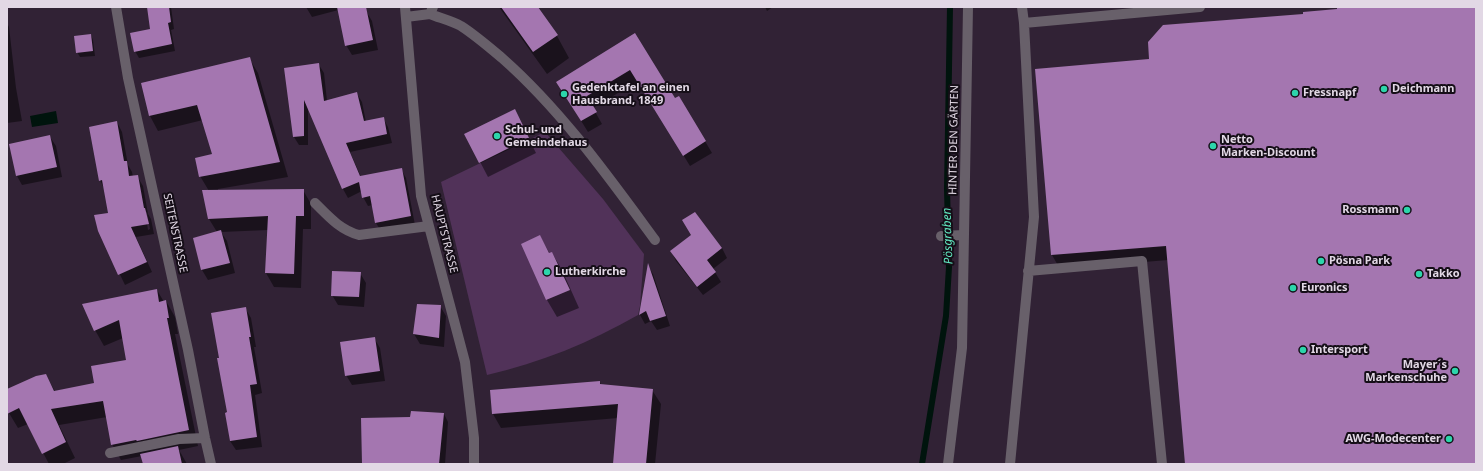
<!DOCTYPE html>
<meta charset="utf-8">
<style>
body{margin:0}
#map{position:relative;width:1483px;height:471px;overflow:hidden;background:#312235;font-family:"Noto Sans",sans-serif}
canvas{display:block}
.frame{position:absolute;inset:0;border:8px solid #e2d8e5;pointer-events:none}
</style>
<div id="map">
<canvas width="1483" height="471"></canvas>
<div class="frame"></div>
</div>
<script>
const context = document.querySelector('canvas').getContext('2d');
context.lineJoin = 'round';
function fillPath(path, color) { context.fillStyle = color; context.fill(path, 'evenodd'); }
function strokePath(path, color, width, dash) { context.strokeStyle = color; context.lineWidth = width; context.lineCap = dash ? 'butt' : 'round'; context.setLineDash(dash || []); context.stroke(path); }
function drawText(font, color, halo, rows, align = 'center') {
  context.font = font + ' "Noto Sans",sans-serif'; context.lineWidth = 4; context.setLineDash([]); context.textBaseline = 'middle'; context.strokeStyle = halo; context.fillStyle = color; for (const [text, x, y, turn = 0] of rows) {
    context.save(); context.translate(x, y); context.rotate((+turn || 0) * Math.PI / 180); context.textAlign = isNaN(turn) ? turn : align; if (halo) context.strokeText(text, 0, 0); context.fillText(text, 0, 0); context.restore();
  }
}
const green = new Path2D(`
 M545,132L603,199L644,254L640,306L638,315C591,342 540,363 487,375L441,182Z`);
const water = new Path2D(`
 M56,111L58,123L32,127L30,116Z`);
const shadow = new Path2D(`
 M148,7H171L174,29L171,30L175,51L139,58L135,51L151,30Z
 M306,7H346V8L312,17Z
 M499,7H536L557,36L569,58L547,74Z
 M765,7H773L767,11Z
 M1338,7H1476V464H1186L1168,260L1060,269L1052,255L1036,70L1150,60L1305,15L1338,10Z
 M366,11L372,21L378,50L352,55L346,45Z
 M7,23L9,27L16,88L22,121L7,123Z
 M91,35L93,40L95,56L80,57L77,52Z
 M635,35L675,100L679,97L712,153L690,166L638,81L593,108L602,124L588,132L564,93Z
 M249,58L258,73L288,177L218,189V191L303,190L311,204V229H303L301,288L274,287L266,273L268,230L221,232L227,241L235,273L208,280L202,270L194,238L217,232L209,219V191L200,176L214,155L203,120L158,131L150,116L142,84Z
 M319,65L324,73L327,101L357,94L362,102L366,122L383,118L388,127L392,143L350,152L361,177L401,169L406,178L415,225L381,231L376,223L373,205L368,206L363,197L362,191L348,198L343,189L308,108V145H299L294,137L285,69Z
 M515,111L536,153L488,177L466,135Z
 M117,122L122,132L128,165L132,172L133,177L137,176L143,186L148,214L151,219L154,234L136,237L152,272L125,285L99,231L109,214L105,190L100,180ZM145,210L147,213L150,229L148,230Z
 M50,137L56,146L62,177L22,185L17,176Z
 M540,236L550,254L552,253L562,270L579,308L557,317L547,300L522,244Z
 M722,248L727,258L713,269L721,282L703,295L676,261L671,251Z
 M648,266L653,274L670,326L657,330L651,321L645,324L640,315Z
 M360,273L366,283L364,307L338,305L332,295Z
 M157,290L164,302L166,301L175,317L178,334H175L198,446L179,450L187,464H144L142,456L121,460L112,444L107,417L59,425L75,458L63,464H49L28,424L18,428L9,413L7,408V390L45,375L55,391L95,384L128,360L123,338L104,346L95,330Z
 M440,306L446,316L444,347L420,344L414,334Z
 M245,308L251,318L256,347H254L262,393L255,395L262,447L236,450L230,441L228,413Z
 M374,338L380,348L385,381L352,385L346,375Z
 M600,382L601,385L652,390L661,404L655,464H614L618,418L501,428L493,414Z
 M444,414L448,422L445,464H363L411,418Z`);
const stream = new Path2D(`
 M922,464L946,316L949,267L947,189L950,7`);
const building = new Path2D(`
 M147,7H169L171,22L168,23L172,44L134,52L130,33L150,29Z
 M337,7H366L373,40L345,46Z
 M501,7H538L558,35L533,52Z
 M1337,7H1476V464H1185L1166,246L1051,255L1035,69L1149,59L1148,42L1163,25L1303,14V12L1337,9Z
 M635,33L675,98L679,96L706,141L683,156L630,70L587,96L597,112L581,121L556,82Z
 M91,34L93,51L76,53L74,36Z
 M250,57L280,162L199,177L195,158L212,154L197,105L149,116L141,83Z
 M319,63L324,101L357,92L364,121L384,117L387,134L346,143L360,176L402,168L411,216L375,223L370,196L362,198L359,182L342,189L304,100V136L293,137L284,68Z
 M515,109L529,138L479,163L464,134Z
 M117,121L124,161H127L129,176L138,175L144,208H145L149,224L131,227L147,262L118,275L98,231L94,215L108,213L102,180L99,181L89,127Z
 M50,135L57,167L16,176L9,144Z
 M304,189V216H296L294,274L265,273L268,216L208,219L202,190Z
 M695,212L722,248L707,260L716,272L697,287L670,251L691,235L682,220Z
 M221,230L230,263L201,270L193,238Z
 M540,235L549,253L552,252L570,290L546,300L521,244Z
 M648,263L666,316L650,321L646,311L639,315Z
 M332,271L361,272L359,297L331,296Z
 M157,289L159,302L166,300L169,318H167L189,430L137,441L136,440L111,445L103,401L51,409L66,442L42,454L19,408L7,414V389L36,376L46,374L54,391L94,383L91,366L126,360L119,320L94,331L82,304Z
 M417,304L441,305L439,338L413,334Z
 M246,307L251,337H249L257,384L250,385L257,437L230,441L225,413L227,412L217,358H219L211,313Z
 M375,337L380,371L345,376L340,342Z
 M600,381V384L653,389L646,464H613L618,404L492,414L490,390Z
 M411,411L444,413L439,464H362L361,418L410,417Z
 M178,446L182,464H143L140,454Z`);
const minor = new Path2D(`
 M116,7L128,78L188,350L205,438L211,464
 M405,7L421,196L465,362L474,438V464
 M430,14C440,18 452,21 461,26C475,35 489,47 502,58C561,110 608,176 655,240
 M406,17L430,14L433,7
 M1024,23L1200,7
 M315,203C328,216 340,230 359,235L429,226
 M941,236L964,235
 M1028,271L1142,261L1162,464
 M110,453L179,439L205,438
 M948,464L962,348L968,7
 M1010,464L1034,217L1024,23L1022,7`);
const markers = [
 [1384,89,4,"#2cd5ab"],
 [1295,93,4,"#2cd5ab"],
 [564,94,4,"#2cd5ab"],
 [497,136,4,"#2cd5ab"],
 [1213,146,4,"#2cd5ab"],
 [1407,210,4,"#2cd5ab"],
 [1321,261,4,"#2cd5ab"],
 [547,272,4,"#2cd5ab"],
 [1419,274,4,"#2cd5ab"],
 [1293,288,4,"#2cd5ab"],
 [1303,350,4,"#2cd5ab"],
 [1455,371,4,"#2cd5ab"],
 [1449,439,4,"#2cd5ab"]
];
const poiNames = [
 ["Gedenktafel an einen",572,88],
 ["Hausbrand, 1849",572,101],
 ["Deichmann",1392,89],
 ["Fressnapf",1303,93],
 ["Schul- und",505,130],
 ["Gemeindehaus",505,143],
 ["Netto",1221,140],
 ["Marken-Discount",1221,153],
 ["Rossmann",1399,210,"right"],
 ["Pösna Park",1329,261],
 ["Lutherkirche",555,272],
 ["Takko",1427,274],
 ["Euronics",1301,288],
 ["Intersport",1311,350],
 ["Mayer´s",1447,365,"right"],
 ["Markenschuhe",1447,378,"right"],
 ["AWG-Modecenter",1441,439,"right"]
];
const streetNames = [
 ["HINTER DEN GÄRTEN",954,140,-89],
 ["SEITENSTRASSE",175,233,78],
 ["HAUPTSTRASSE",444,234,76]
];
const waterNames = [
 ["Pösgraben",948,236,-92]
];
fillPath(green, '#513259');
fillPath(water, '#00140d');
fillPath(shadow, '#0007');
strokePath(stream, '#00140d', 6);
fillPath(building, '#a476b0');
strokePath(minor, '#68606a', 10);
for (const [x, y, r, color] of markers) { const dot = new Path2D(); dot.arc(x, y, r, 0, 2 * Math.PI); context.fillStyle = color; context.fill(dot); strokePath(dot, '#150e17', 1.5); }
drawText('bold 11px', '#e2d8e5', '#150e17', poiNames, 'left');
drawText('11px', '#e2d8e5', '#150e17', streetNames);
drawText('italic 12px', '#60e6bf', '#150e17', waterNames);
</script>
